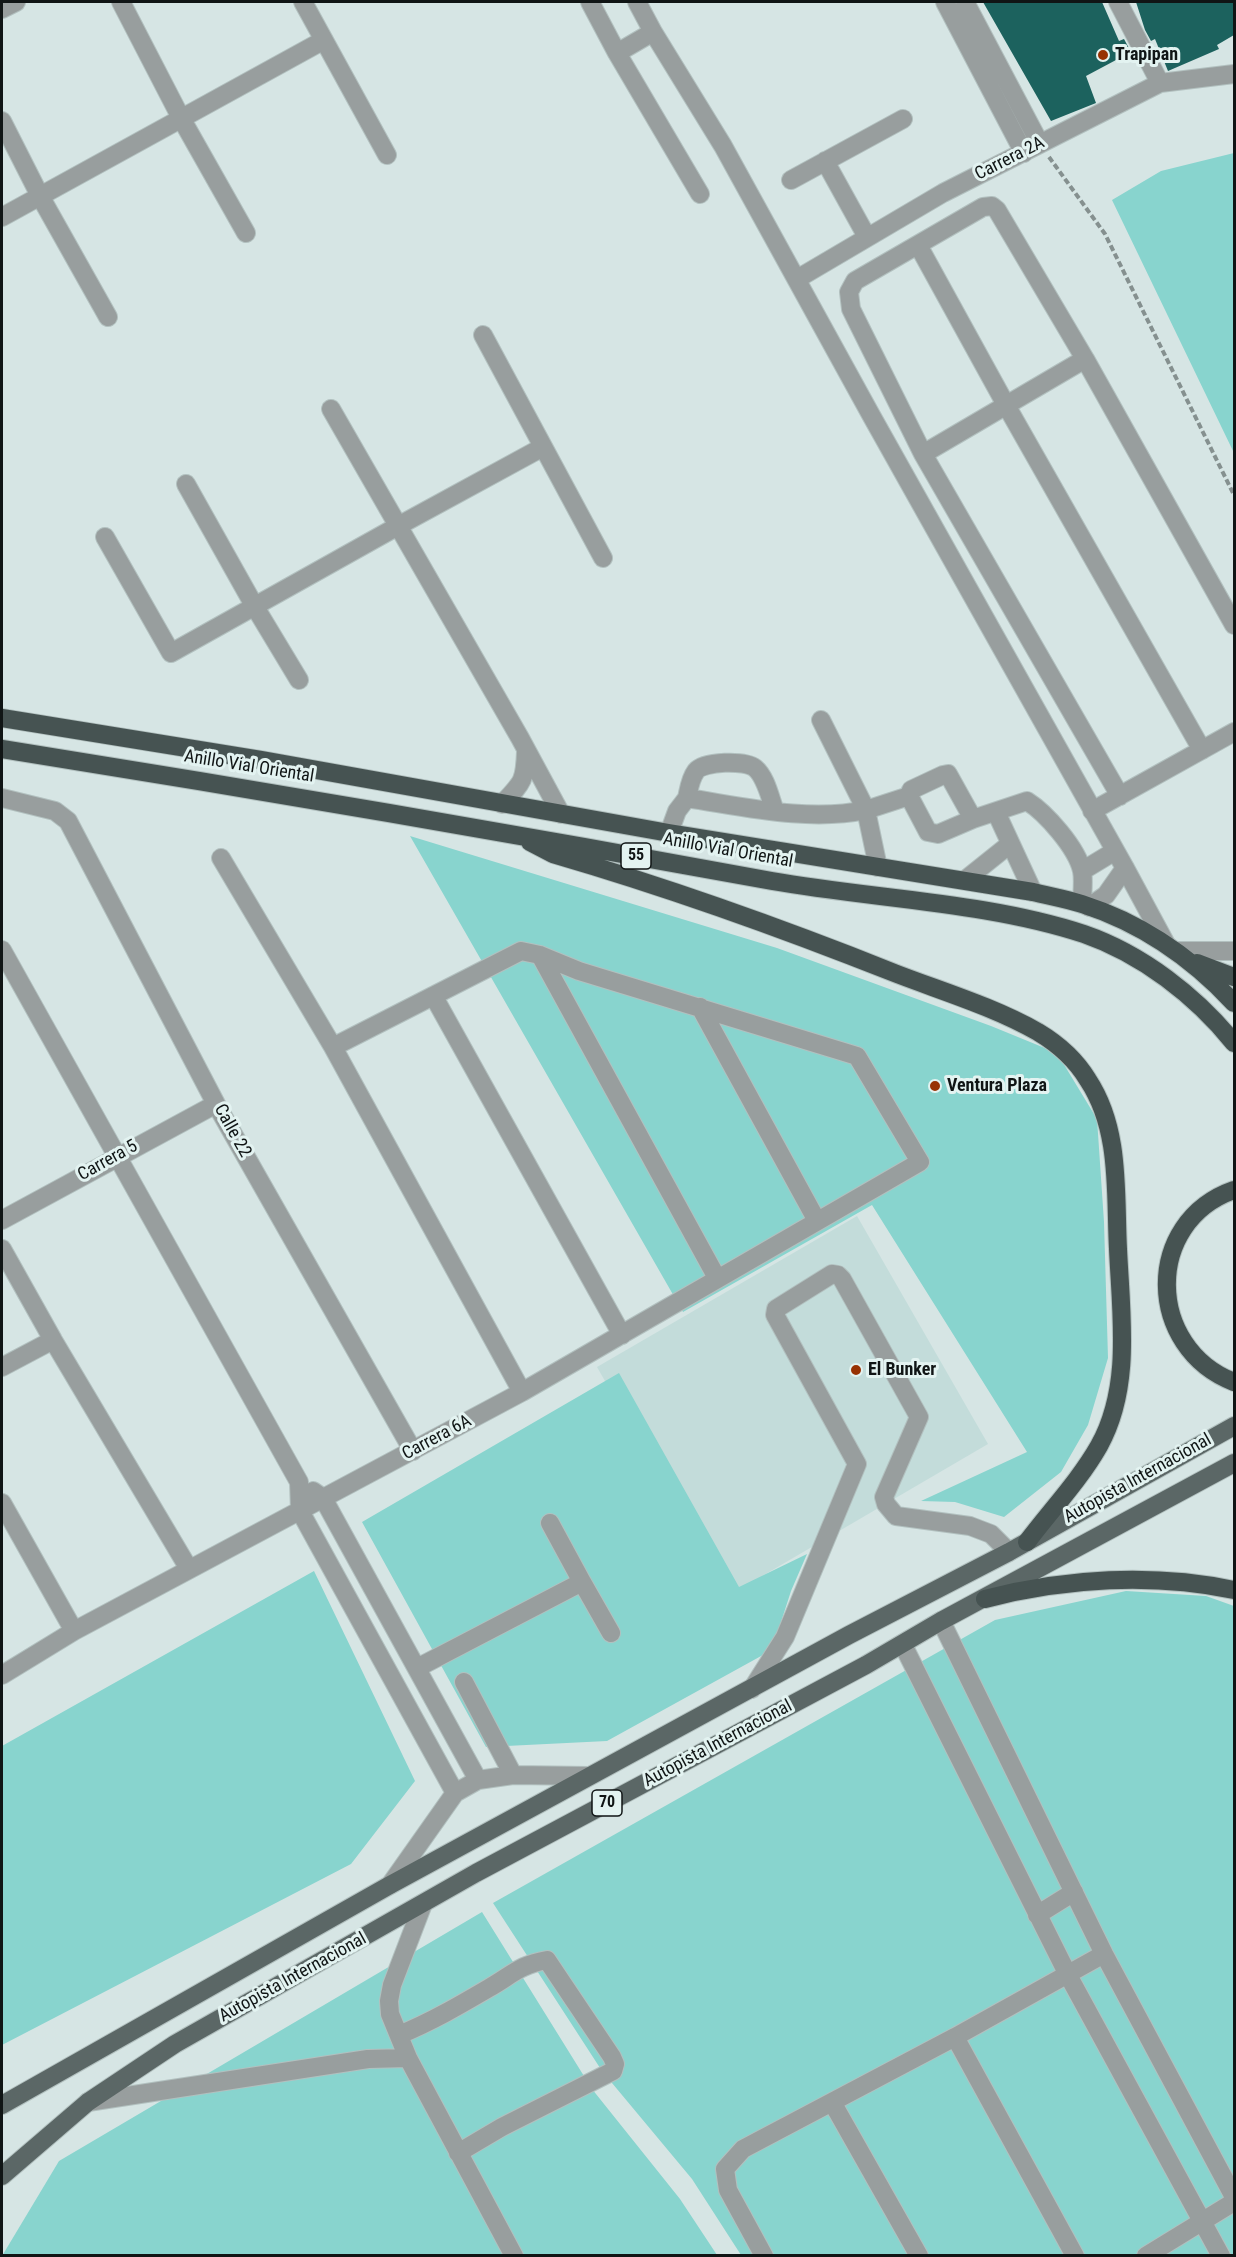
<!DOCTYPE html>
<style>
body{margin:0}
#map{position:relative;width:1236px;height:2257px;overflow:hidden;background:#d6e5e4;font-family:"Roboto Condensed",sans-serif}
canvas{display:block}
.frame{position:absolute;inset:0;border:3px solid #101515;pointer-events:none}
</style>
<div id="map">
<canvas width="1236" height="2257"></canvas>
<div class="frame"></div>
</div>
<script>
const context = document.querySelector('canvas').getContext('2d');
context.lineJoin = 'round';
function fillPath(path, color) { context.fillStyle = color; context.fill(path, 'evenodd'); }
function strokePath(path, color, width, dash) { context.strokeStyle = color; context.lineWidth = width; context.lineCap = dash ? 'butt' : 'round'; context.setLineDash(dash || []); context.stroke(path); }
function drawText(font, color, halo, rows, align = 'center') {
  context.font = font + ' "Roboto Condensed",sans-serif'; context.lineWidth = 6; context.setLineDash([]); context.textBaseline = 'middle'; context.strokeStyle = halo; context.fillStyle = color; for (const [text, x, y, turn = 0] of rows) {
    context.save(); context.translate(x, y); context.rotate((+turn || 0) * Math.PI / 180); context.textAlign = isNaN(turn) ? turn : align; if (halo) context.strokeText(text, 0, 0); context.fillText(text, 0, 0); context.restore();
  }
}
const built = new Path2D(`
 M857,1216L988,1444L728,1596L597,1367Z`);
const green = new Path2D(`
 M1234,153V453L1112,200L1161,171Z
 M410,836L777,948L991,1026L1057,1053L1097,1119L1104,1222L1108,1358L1088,1425L1061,1472L1004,1517L955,1502L921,1501L1027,1452L872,1205L683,1312Z
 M619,1373L739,1587L807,1554L791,1591L772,1650L607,1741L486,1747L362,1522Z
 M314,1571L415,1781L351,1864L2,2045V1746Z
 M1126,1591L1206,1596L1234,1606V2255H741L692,2179L602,2071L493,1903L995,1620Z
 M482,1912L592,2089L680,2199L717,2255L2,2256L59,2161Z`);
const building = new Path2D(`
 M983,2H1102L1119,41L1124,39L1131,52L1086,76L1096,103L1051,121Z
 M1136,2H1234V35L1217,45L1219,49L1168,71L1155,39L1151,41L1145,30Z`);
const path = new Path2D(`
 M1049,157L1105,234L1234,495`);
const minor = new Path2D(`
 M121,2L181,118L246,233
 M303,2L387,155
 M590,2L617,53L700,194
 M637,2L653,32L723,146L871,415L1125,868L1166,944
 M945,2L1024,153
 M965,2L1040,144
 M1118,2L1160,83
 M2,9L16,2
 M617,53L653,32
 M2,121L40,196L108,317
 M825,161L867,237
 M791,180L903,119
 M2,217L324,40
 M918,245L1006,405L1202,750
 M797,279L943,193L1160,83L1234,74
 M483,335L603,558
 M331,409L520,738L561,814
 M923,454L1085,359
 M186,484L255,607L299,680
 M105,537L171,653L398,526L543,447
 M821,720L866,810L909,796
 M1120,796L923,454L851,309L849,292L855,281L983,207L992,206L997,210L1085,359L1234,625
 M2,798L55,811L68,821L216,1104L413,1451
 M687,798C689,789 690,779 696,771C704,761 745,760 755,768C766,777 770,798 775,811
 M502,804C523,782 525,781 526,751
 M1092,811L1234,732
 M996,812L1033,892
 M973,819L948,774L943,775L911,790L909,796L928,832L938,834L973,819L1027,801C1046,813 1077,848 1082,871C1084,880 1082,894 1082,904
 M669,833L677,811L687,798C746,807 808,822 866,810L878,867
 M221,858L333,1047L522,1392
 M1082,871L1115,851
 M965,880L1010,844
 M1089,907L1106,895L1125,868
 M2,950L299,1482L300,1511L455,1793
 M1176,951H1234
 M540,955L717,1278
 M434,997L622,1335
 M700,1007L817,1221
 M2,1220L216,1104
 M2,1249L53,1340L189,1569
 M2,1367L53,1340
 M313,1491L323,1498L478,1780
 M2,1503L74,1631
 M582,1582L611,1633
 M941,1621L1104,1954L1234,2197
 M903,1645L1068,1975L1221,2256
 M417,1668L582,1582L550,1523
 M2,1675L74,1631L522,1392L920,1162L857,1056L579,971L540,955L521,951L333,1047
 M464,1682L513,1775
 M752,1689L785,1637L857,1464L775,1315L776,1309L832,1274L838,1275L842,1279L919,1417L884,1497L886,1504L896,1516L970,1526L991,1534L1009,1552
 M390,1885L455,1793L478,1780L513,1775L589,1776
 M423,1904L392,1985L389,2001L390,2014L408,2058L514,2256
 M1037,1915L1074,1892
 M399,2035C431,2022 460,2005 489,1988C512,1975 519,1965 547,1960L612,2057L615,2064L613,2071L502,2127L458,2153
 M955,2037L1075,2256
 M88,2102L368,2059L408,2058
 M832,2102L919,2256
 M764,2256L728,2190L725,2169L743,2149L955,2037L1104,1954
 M1146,2256L1234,2202`);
const major = new Path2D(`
 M2,2105L390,1885L849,1635L1009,1552L1234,1426
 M2,2176L88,2102L175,2044L476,1873L866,1665L941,1621L1234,1463`);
const highway = new Path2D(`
 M2,718L261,760L669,833L1033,892C1049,896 1066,899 1082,904C1141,923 1192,958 1234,1003
 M2,749C259,790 516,834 772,881C874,899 987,902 1084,934C1142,954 1196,996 1234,1043
 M530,842L553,854C670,888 784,929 897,974C944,992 994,1007 1038,1032C1058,1044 1076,1060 1088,1080C1121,1130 1115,1193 1118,1249C1121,1315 1132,1387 1099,1446C1079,1481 1051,1510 1027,1542
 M1197,963L1234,977
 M1234,1190C1143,1222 1146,1348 1234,1382
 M985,1599C1064,1578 1154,1573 1234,1590`);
const markers = [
 [1103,55,6,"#973203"],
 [935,1086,6,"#973203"],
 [856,1370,6,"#973203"]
];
const shields = [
 [636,856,30],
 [607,1803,30]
];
const shieldNames = [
 ["55",636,856],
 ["70",607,1803]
];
const poiNames = [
 ["Trapipan",1115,55],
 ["Ventura Plaza",947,1086],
 ["El Bunker",868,1370]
];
const streetNames = [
 ["Carrera 2A",1010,159,-27],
 ["Anillo Vial Oriental",249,767,9],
 ["Anillo Vial Oriental",728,851,10],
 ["Calle 22",232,1131,61],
 ["Carrera 5",108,1161,-29],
 ["Carrera 6A",437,1438,-28],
 ["Autopista Internacional",1138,1479,-29],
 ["Autopista Internacional",718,1744,-28],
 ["Autopista Internacional",293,1978,-29]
];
fillPath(built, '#c3dcda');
fillPath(green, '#88d4ce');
fillPath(building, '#1c625e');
strokePath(minor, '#b2c0bf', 20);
strokePath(major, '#b2c0bf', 20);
strokePath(highway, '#b2c0bf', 20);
strokePath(path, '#85908f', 4, [6, 3]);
strokePath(minor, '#989e9e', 18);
strokePath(major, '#5b6766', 18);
strokePath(highway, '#465352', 18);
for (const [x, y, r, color] of markers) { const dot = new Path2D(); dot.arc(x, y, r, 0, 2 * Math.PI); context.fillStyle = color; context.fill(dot); strokePath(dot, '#e3f3f1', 2); }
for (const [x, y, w] of shields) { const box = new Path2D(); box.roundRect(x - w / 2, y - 13, w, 26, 4.5); context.fillStyle = '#e3f3f1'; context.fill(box); strokePath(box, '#101515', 1.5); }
drawText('bold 16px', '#101515', null, shieldNames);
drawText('bold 18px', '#101515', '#e3f3f1', poiNames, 'left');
drawText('18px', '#101515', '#e3f3f1', streetNames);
</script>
